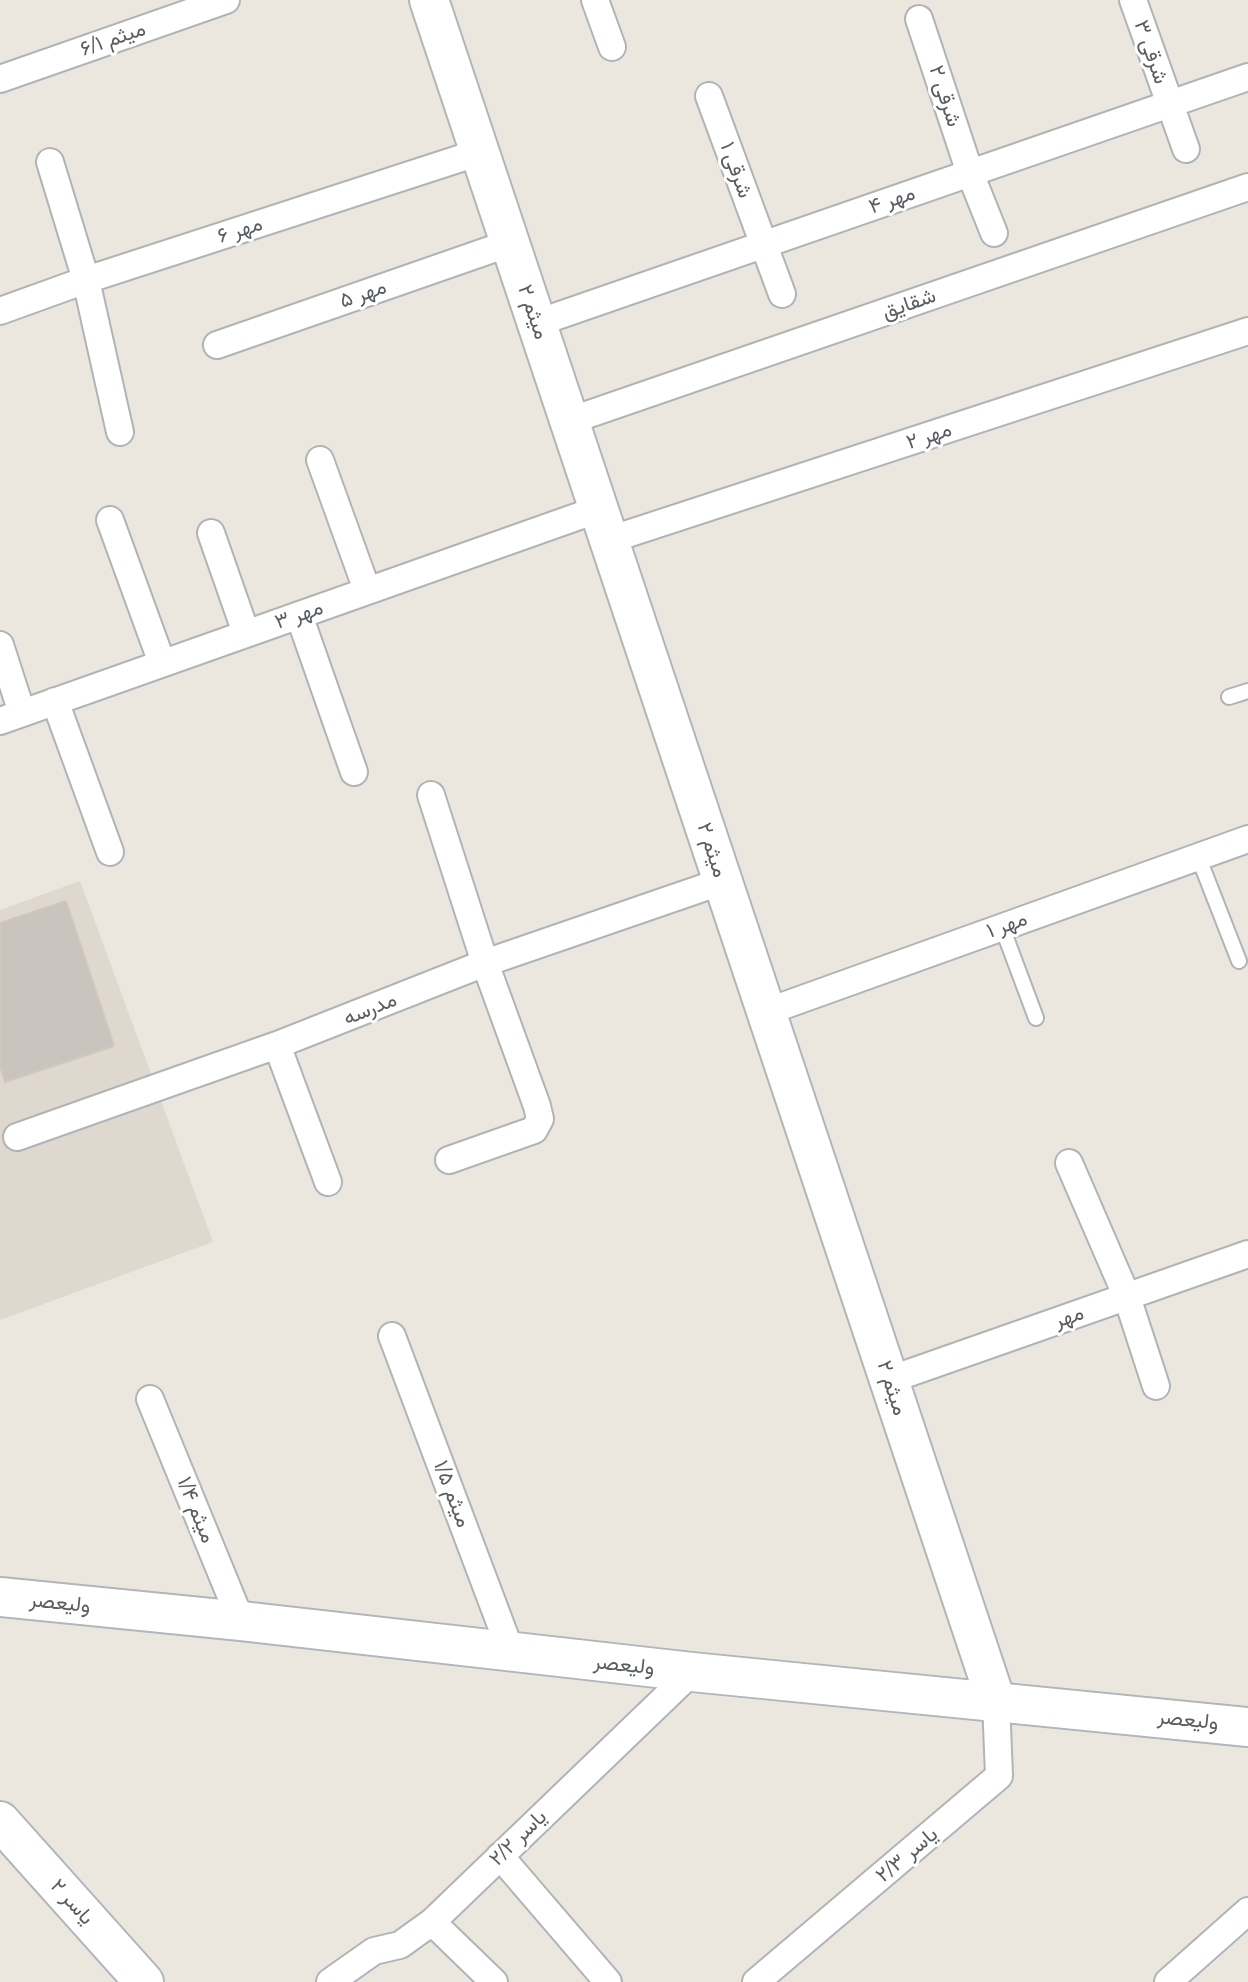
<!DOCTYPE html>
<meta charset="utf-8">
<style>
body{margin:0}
canvas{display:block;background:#ece7de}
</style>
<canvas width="1248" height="1982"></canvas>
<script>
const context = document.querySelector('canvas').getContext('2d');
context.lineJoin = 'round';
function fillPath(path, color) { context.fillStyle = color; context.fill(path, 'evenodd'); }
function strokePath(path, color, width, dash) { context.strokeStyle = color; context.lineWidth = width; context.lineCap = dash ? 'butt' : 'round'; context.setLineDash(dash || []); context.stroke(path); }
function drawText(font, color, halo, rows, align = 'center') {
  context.font = font + ' Mulish,Vazirmatn,sans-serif'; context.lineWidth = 6; context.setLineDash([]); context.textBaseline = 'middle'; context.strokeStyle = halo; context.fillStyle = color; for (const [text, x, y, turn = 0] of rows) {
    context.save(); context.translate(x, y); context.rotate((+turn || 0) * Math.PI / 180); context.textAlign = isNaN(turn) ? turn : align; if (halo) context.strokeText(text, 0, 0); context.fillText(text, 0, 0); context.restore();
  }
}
const education = new Path2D(`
 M80,881L213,1242L0,1320V910Z`);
const building = new Path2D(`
 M66,901L114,1046L5,1082L0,1066V923Z`);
const lane = new Path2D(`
 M1229,697L1248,691
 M1198,856L1239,961
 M1002,927L1036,1018`);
const street = new Path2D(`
 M595,0L612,47
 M1133,0L1186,149
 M919,19L970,173L994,233
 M0,79L226,0
 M709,96L782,294
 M50,162L86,280L120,432
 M0,311L86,280L480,152
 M537,323L1248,77
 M217,345L510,243
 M569,421L1248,187
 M320,460L367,590
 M110,520L162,663
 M211,533L246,633
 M609,540L1248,331
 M299,615L354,772
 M0,645L22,713
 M55,701L110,852
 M0,721L599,509
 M431,795L485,963L537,1106L540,1119L534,1130L449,1160
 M766,1012L1248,839
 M277,1045L328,1182
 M17,1137L277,1045L485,963L723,881
 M1069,1163L1127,1297L1156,1386
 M392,1336L511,1652
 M889,1380L1248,1254
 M150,1399L241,1621
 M500,1856L608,1982
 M432,1922L494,1982
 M330,1982L374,1951L400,1945L432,1922L692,1672
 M756,1982L999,1776L996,1701
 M1168,1982L1248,1911`);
const secondary = new Path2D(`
 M429,0L996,1701
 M0,1597L241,1621L692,1672L1248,1727
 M0,1821L144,1982`);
const streetNames = [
 ["میثم ۶/۱",113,39,-19],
 ["۳ شرقی",1151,52,71],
 ["۲ شرقی",945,96,72],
 ["۱ شرقی",736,170,70],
 ["مهر ۴",892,200,-19],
 ["مهر ۶",240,230,-18],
 ["مهر ۵",363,294,-19],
 ["شقایق",909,304,-19],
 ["میثم ۲",533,312,71],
 ["مهر ۲",929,436,-18],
 ["مهر ۳",299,615,-19],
 ["میثم ۲",712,850,72],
 ["مهر ۱",1007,925,-20],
 ["مدرسه",370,1009,-22],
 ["مهر",1069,1317,-19],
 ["میثم ۲",892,1388,72],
 ["میثم ۱/۵",452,1494,69],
 ["میثم ۱/۴",196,1510,68],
 ["ولیعصر",60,1603,6],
 ["ولیعصر",624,1665,6],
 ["ولیعصر",1188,1720,6],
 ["یاسر ۲/۲",518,1838,-44],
 ["یاسر ۲/۳",907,1855,-40],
 ["یاسر ۲",72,1902,48]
];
fillPath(education, '#ded8cf');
fillPath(building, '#c9c4bd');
strokePath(building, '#d1c7bc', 2);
strokePath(lane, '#b0b4b8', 18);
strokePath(street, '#b0b4b8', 30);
strokePath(secondary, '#b0b6bb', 42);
strokePath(lane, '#fff', 14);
strokePath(street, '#fff', 26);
strokePath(secondary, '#fff', 38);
drawText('21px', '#585d61', '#fff', streetNames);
</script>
